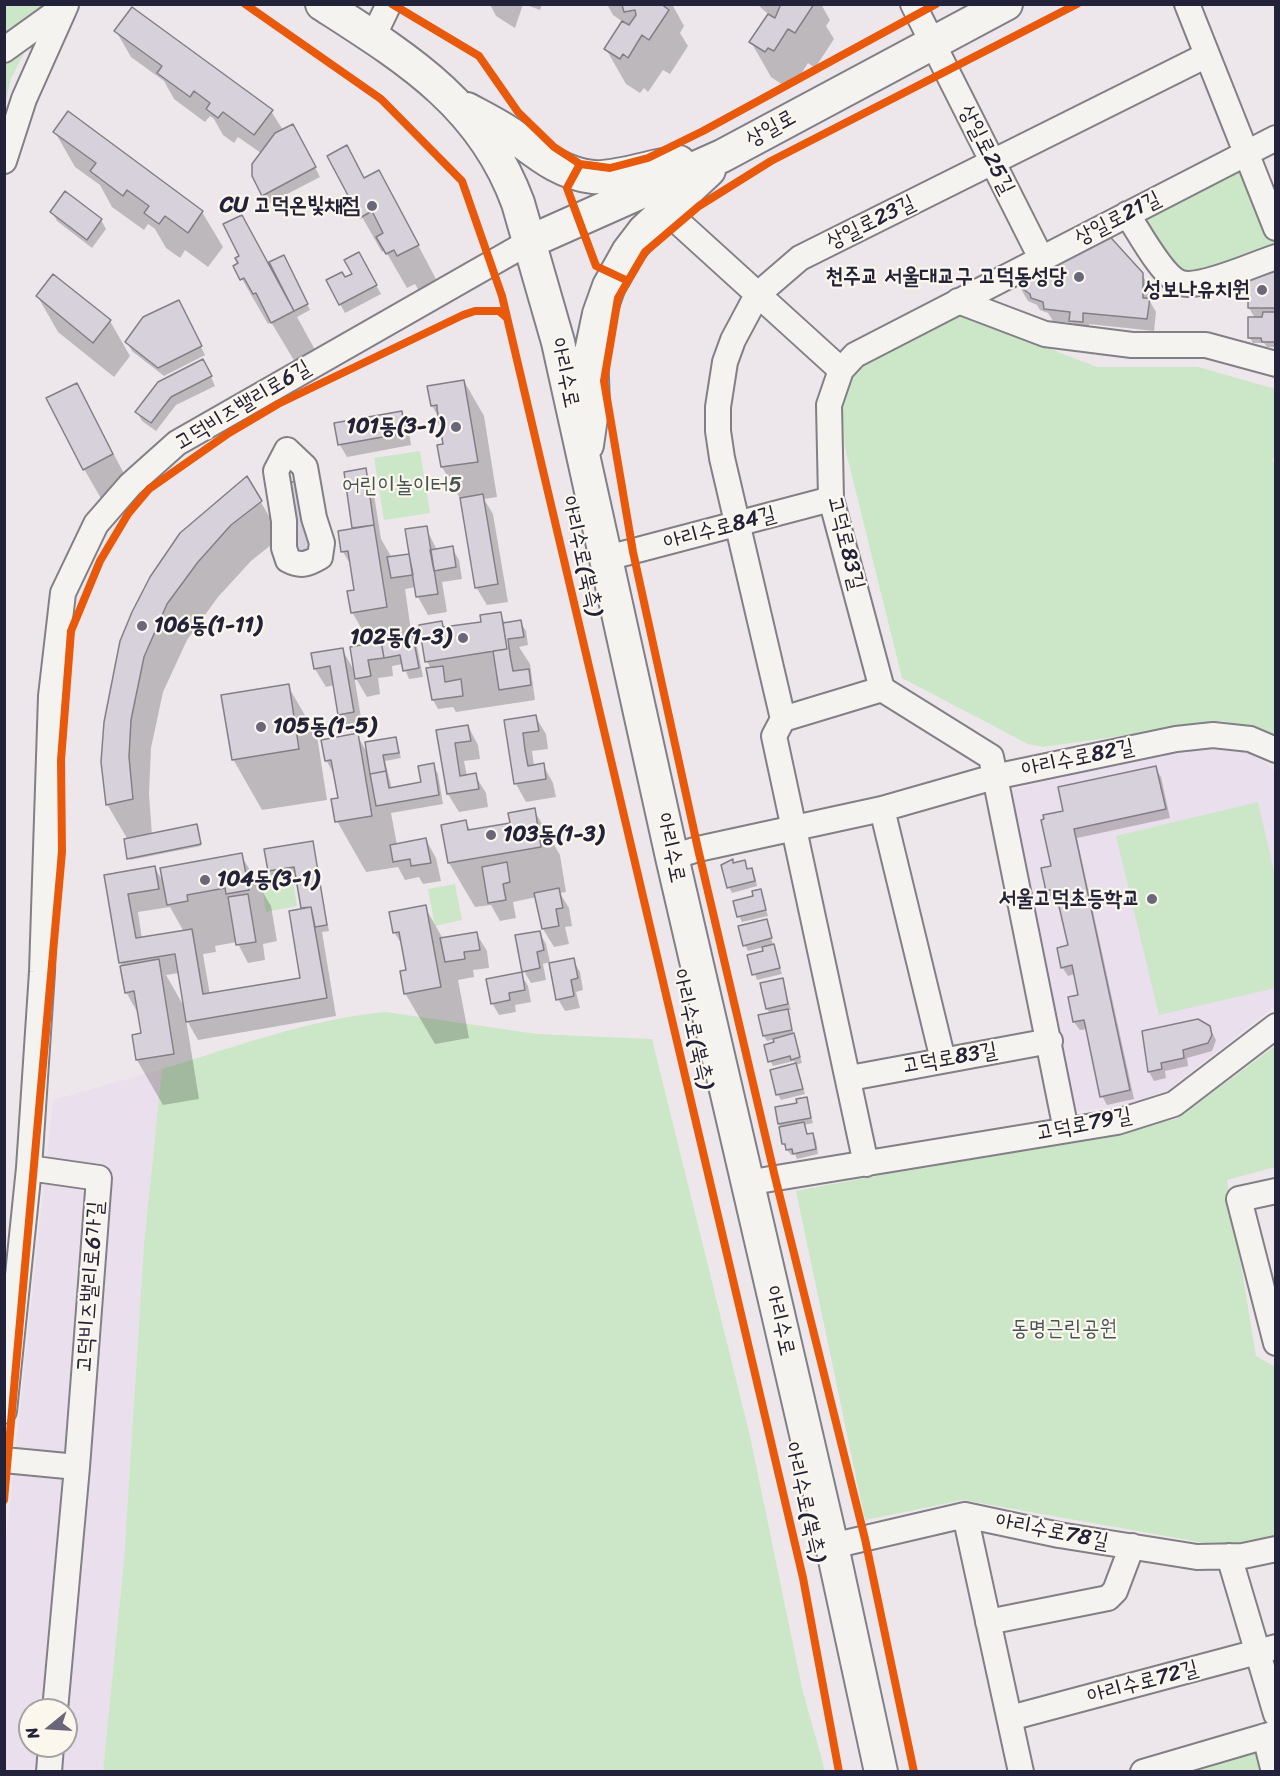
<!DOCTYPE html>
<meta charset="utf-8">
<style>
body{margin:0}
#map{position:relative;width:1280px;height:1776px;overflow:hidden;background:#ede7eb;font-family:Sriracha,sans-serif}
canvas{display:block}
.frame{position:absolute;inset:0;border:6px solid #22223b;pointer-events:none}
.north{position:absolute;left:18px;top:1698px;width:60px;height:60px;box-sizing:border-box;background:#fbf7ec;border:2px solid #a4a2a5;border-radius:50%;rotate:252deg;font-size:16px;font-weight:700;line-height:24px;text-align:center;color:#22223b}
.north::after{content:'';display:block;margin:auto;width:21px;height:27px;background:#696779;clip-path:polygon(50% 0,100% 100%,50% 72%,0 100%)}
</style>
<div id="map">
<canvas width="1280" height="1776"></canvas>
<div class="frame"></div>
<div class="north">N</div>
</div>
<script>
const context = document.querySelector('canvas').getContext('2d');
context.lineJoin = 'round';
function fillPath(path, color) { context.fillStyle = color; context.fill(path, 'evenodd'); }
function strokePath(path, color, width, dash) { context.strokeStyle = color; context.lineWidth = width; context.lineCap = dash ? 'butt' : 'round'; context.setLineDash(dash || []); context.stroke(path); }
function drawText(font, color, halo, rows, align = 'center') {
  context.font = font + ' Sriracha,"Poor Story",sans-serif'; context.lineWidth = 4.5; context.setLineDash([]); context.textBaseline = 'middle'; context.strokeStyle = halo; context.fillStyle = color; for (const [text, x, y, turn = 0] of rows) {
    context.save(); context.translate(x, y); context.rotate((+turn || 0) * Math.PI / 180); context.textAlign = isNaN(turn) ? turn : align; if (halo) context.strokeText(text, 0, 0); context.fillText(text, 0, 0); context.restore();
  }
}
const built = new Path2D(`
 M1193,744H1218L1245,751L1265,762L1276,773L1275,1006L1168,1090L1125,1106L1074,1111L1004,792Z
 M162,1069L144,1244L124,1560L103,1771L5,1772V1550L53,1100ZM30,1710H66V1746H30Z`);
const green = new Path2D(`
 M5,5H48L11,79L5,104Z
 M1244,155L1275,233V255L1182,281L1130,215Z
 M960,314L1097,367H1198L1275,389V456L1272,460L1276,464L1275,734L1223,721L1044,747L1028,744L902,678L845,448L842,407L852,373L864,363Z
 M420,451L430,513L384,520L374,458Z
 M1258,802L1275,876V988L1159,1015L1116,836Z
 M291,870L297,906L266,912L260,875Z
 M455,884L462,920L435,926L428,889Z
 M386,1012L537,1034L652,1039L750,1436L802,1688L825,1771H103L124,1560L144,1244L162,1069C235,1047 309,1019 386,1012Z
 M1275,1046V1167L1227,1180L1256,1356L1275,1367V1536L1247,1544L1205,1543L963,1500L865,1520L796,1191L1177,1119Z
 M1275,1733V1771H1184Z`);
const shadow = new Path2D(`
 M490,4H523L515,28L496,16Z
 M524,4H542L540,10Z
 M607,4H672L684,26L680,33L688,46L670,74L663,70L648,92L644,88L640,93L626,84L606,49L623,22L613,15Z
 M757,4H821L830,20L826,26L834,39L815,68L808,63L794,85L789,82L786,87L771,77L751,42L769,15Z
 M116,31L271,111L283,130L298,134L320,177L268,204L263,195L261,153L238,137L234,143L223,135L214,119L210,116L205,122L174,99L164,81L131,57Z
 M55,132L202,212L223,247L208,267L185,250L180,258L166,248L155,229L148,224L144,230L112,207L100,185L75,167Z
 M347,147L365,179L398,207L437,281L419,291L415,284L407,288L385,250L382,252L362,217Z
 M66,193L101,220L106,229L92,248L57,221L52,212Z
 M359,254L381,294L345,313L340,304L345,279L354,275Z
 M286,262L310,310L297,317L319,357L298,367L271,322L268,324L235,267L273,272Z
 M1276,273V347H1267L1264,343H1253L1250,338L1255,318L1249,308Z
 M1142,274L1149,287V300L1156,312L1154,331L1089,324V333L1078,332L1073,323L1053,321L1048,313L1040,310L1037,305L1028,301L1018,284Z
 M38,297L110,321L130,356L114,377L58,332Z
 M183,311L205,355L164,376L132,351L127,342Z
 M208,370L215,386L176,405L156,431L142,421L137,412Z
 M464,381L484,416L497,497L484,499L493,514L508,602L487,605L476,587L462,502L442,467L438,446L445,445L441,421L432,406Z
 M77,385L138,500L110,514L84,469Z
 M401,413L408,425L411,445L347,457L340,445L336,424Z
 M365,470L372,482L381,539L392,558L412,561L426,528L437,550L452,548L459,560L462,579L442,582L447,612L428,615L418,597L416,587L405,589L412,638L417,646L423,677L409,679L403,664L392,666L393,676L378,678L380,694L367,697L354,675L363,730L350,732L339,714L334,685L326,687L315,669L342,649L355,672L371,645L352,612L355,591L352,567L343,552L355,530L345,473Z
 M247,478L281,537L251,561L218,597L187,640L163,692L151,748L149,794L152,835L197,826L201,846L130,860L128,840L107,804L122,641Z
 M500,614L506,624L520,622L526,631L528,645L519,647L530,664L535,700L456,712L453,707L438,709L433,700L428,670L431,669L427,661L441,623L444,629L483,623Z
 M288,686L317,736L327,800L262,810L233,759Z
 M535,716L546,734L548,749L532,751L534,766L543,765L553,783L556,797L526,802L516,784L506,721Z
 M468,726L478,745L480,759L464,761L467,776L475,775L486,793L488,807L459,812L448,794L438,731Z
 M357,735L368,754L396,738L401,758L385,761L392,789L422,783L433,765L438,774L443,804L391,813L397,845L426,840L436,858L441,881L423,884L419,877L405,880L398,867L366,872L337,821L339,800L335,776L326,760Z
 M1155,768L1161,777L1170,818L1077,838L1134,1099L1107,1105L1102,1096L1087,1029L1080,1030L1074,1022L1080,996L1075,974L1068,976L1062,967L1069,946L1059,897L1052,899L1047,890L1065,812Z
 M534,810L560,855L566,892L560,893L569,908L572,926L565,927L569,944L554,947L543,929L537,897L513,902L516,918L500,921L491,905L475,907L449,863L465,822L471,831L511,824Z
 M312,843L329,931L322,932L336,1016L198,1040L186,1019L199,1099L163,1105L137,1060L143,1034L140,1017L126,992L106,876L155,868L165,885L241,855L271,906L277,941L263,944L265,960L248,963L237,942L215,946L216,952L203,954L210,995L302,979L303,910L296,872L272,876L269,871ZM170,907L184,932L142,939L138,912ZM179,973L185,1008L166,975Z
 M732,861L734,864L744,862L748,871L751,870L755,876L757,886L732,893L729,887Z
 M760,890L768,916L742,922L739,916Z
 M425,907L443,939L476,933L487,951L489,968L473,970L474,977L458,980L469,1038L435,1044L405,993L408,971L404,948L394,932Z
 M766,921L782,974L757,980L749,957L765,952L764,947L748,951L745,945Z
 M539,932L546,944L550,962L543,964L546,980L531,983L524,971Z
 M573,960L580,972L583,990L576,992L580,1008L565,1011L558,999Z
 M521,974L528,986L531,1002L515,1005L516,1012L499,1015L492,1003Z
 M782,980L791,1010H787L802,1063L796,1065L794,1061L773,1066L770,1061L776,1043L775,1039L767,1041L764,1036L770,1014L767,1009Z
 M1211,1031L1216,1040L1212,1051L1187,1058L1188,1066L1165,1071L1166,1078L1154,1081L1149,1072L1144,1033Z
 M796,1065L805,1094L781,1100L778,1095Z
 M806,1099L813,1123L804,1125L808,1135H812L816,1140L818,1154L797,1159L795,1154L791,1155L783,1144L779,1124Z`);
const building = new Path2D(`
 M661,4L669,10L649,40L642,35L628,58L623,54L620,59L604,49L622,21L629,25L636,15L635,10L624,12L622,5Z
 M781,4H814L795,33L788,29L774,51L768,48L765,52L749,42L768,14L775,18Z
 M132,7L273,110L254,135L223,112L218,118L206,109L210,103L194,91L190,97L157,73L162,66L114,31Z
 M68,111L203,211L188,233L165,216L159,224L144,213L149,206L127,190L123,196L90,171L96,163L53,132Z
 M293,124L316,167L262,196L252,176V164L275,133Z
 M347,145L364,178L379,170L419,245L397,256L394,250L386,254L376,237L383,233L372,211L360,218L327,156Z
 M65,191L102,219L87,240L50,212Z
 M242,215L294,311L271,323L256,293L253,294L244,278L240,280L233,266L238,263L235,258L239,256L223,224Z
 M1103,229L1143,273V298H1150L1147,319L1083,313V322L1069,321L1070,312L1044,309L1043,302L1031,298L1030,294L1016,284Z
 M359,252L377,285L339,305L326,280L342,272L345,277L352,274L344,260Z
 M284,255L308,304L294,311L269,262Z
 M1276,271V308H1248V273Z
 M53,274L111,320L93,343L36,296Z
 M179,300L202,346L158,368L125,342L143,317Z
 M1263,312H1276V342H1262L1261,338H1248V317H1262Z
 M203,359L212,376L171,397L151,423L135,412L158,382Z
 M464,380L478,462L441,467L437,445L443,444L437,409V405L431,406L427,386Z
 M77,383L113,454L83,470L46,398Z
 M402,411L405,433L338,445L334,423Z
 M366,468L374,525L352,528L344,472Z
 M247,476L262,501L231,525L198,562L167,604L144,657L131,720L129,757L133,799L106,805L101,762L104,722L120,641L132,612L150,577L180,533Z
 M304,480L315,548L296,552L285,483Z
 M483,494L498,584L475,588L460,498Z
 M374,525L387,607L351,613L347,591L354,590L348,551L341,552L338,531Z
 M427,526L438,594L416,597L405,529Z
 M453,546L456,567L434,571L430,550Z
 M409,554L413,575L391,578L387,557Z
 M501,612L507,649L425,662L419,625L442,621L443,627L481,622L480,615Z
 M521,620L524,637L508,639L510,655L513,671L529,669L531,685L499,690L493,651L507,649L503,623Z
 M413,636L419,668L403,671L400,655L384,658L381,641Z
 M381,641L384,658L368,660L371,676L355,679L350,647Z
 M343,648L354,712L338,715L330,666L314,669L311,653Z
 M443,666L445,682L461,679L463,696L432,700L426,668Z
 M289,684L299,749L232,760L221,695Z
 M536,715L539,731L523,733L525,750L528,766L544,763L546,779L514,784L504,720Z
 M468,725L471,741L455,743L460,776L476,773L479,789L447,794L436,730Z
 M358,733L372,816L335,822L331,799L338,798L331,760L325,761L321,740Z
 M396,737L399,753L383,755L386,771L370,774L365,742Z
 M434,763L439,795L376,806L370,774L386,771L389,788L421,782L418,766Z
 M1156,766L1166,809L1074,829L1130,1090L1100,1097L1084,1020L1073,1022L1068,997L1078,995L1072,965L1061,968L1057,948L1068,945L1055,889L1046,891L1041,868L1051,866L1041,820L1044,819L1043,815L1063,811L1058,787Z
 M535,808L541,847L448,863L441,825L466,820L468,830L510,823L508,813Z
 M197,824L201,844L127,859L124,839Z
 M426,838L431,863L411,866L410,859L393,862L390,845Z
 M313,841L327,925L315,927L311,907L301,908L294,867L268,871L264,849Z
 M242,853L249,890L226,894L225,888L187,895L188,901L167,905L160,868Z
 M733,859V863L745,860L747,869L752,868L755,881L727,888L721,865Z
 M507,862L510,882L503,884L506,900L488,903L482,867Z
 M155,866L159,889L128,894L136,938L192,929L203,994L300,978L289,911L311,907L327,998L186,1022L175,954L119,963L104,875Z
 M559,888L563,908L556,909L559,926L542,929L534,893Z
 M761,889L766,910L737,917L733,901L753,896L752,891Z
 M248,894L256,942L236,945L228,897Z
 M426,905L441,987L404,994L400,971L406,970L399,932L393,933L389,912Z
 M767,919L772,938L743,946L738,926Z
 M540,931L544,950L537,952L540,968L522,972L515,935Z
 M477,932L480,950L464,952L465,959L445,962L440,938Z
 M774,944L780,968L752,975L747,955L763,951L762,947Z
 M574,958L578,978L571,980L574,996L556,1000L549,963Z
 M159,959L174,1054L136,1060L132,1035L141,1033L134,991L125,993L120,966Z
 M522,972L525,990L509,993L510,1000L491,1004L486,979Z
 M783,978L788,1004L766,1009L760,983Z
 M788,1009L792,1030L763,1036L758,1015Z
 M1198,1019L1210,1026L1212,1035L1208,1043L1183,1050L1184,1058L1161,1063L1162,1069L1148,1072L1142,1031Z
 M794,1033L800,1057L791,1060L790,1056L768,1062L764,1045L774,1042L773,1039Z
 M796,1063L803,1089L776,1095L770,1070Z
 M807,1097L811,1118L778,1124L775,1107L797,1103L796,1099Z
 M804,1122L807,1134L813,1133L816,1149L793,1154L792,1149L786,1150L785,1144H782L779,1127Z`);
const minor = new Path2D(`
 M913,4L1041,258
 M1187,4L1276,228
 M373,37L389,4
 M4,50L65,6
 M4,161L24,99L66,5
 M666,211L841,370
 M1127,214C1138,230 1163,278 1181,283C1201,289 1254,264 1276,257
 M958,301L1045,334L1132,345H1206L1276,364
 M287,450L305,467L314,518L322,543L320,557C308,564 301,567 288,560L284,548V521L276,471Z
 M607,558L831,499
 M783,719L882,689
 M882,809L943,1060
 M672,857L698,849L882,809L994,777L1176,739L1213,735L1250,739L1276,750
 M850,1078L1050,1041
 M1066,1130L991,757L882,689L831,499L829,405L841,370L855,355L1276,138
 M866,1164L774,736L783,719L722,458L718,431V407L725,362L733,340L757,295L800,258L1207,55
 M29,1168L99,1178L77,1467L55,1710
 M746,1183L1117,1122L1174,1104L1276,1026
 M1276,1191L1239,1199L1276,1343
 M4,1411L29,1168L42,972L51,696L63,593L96,524L130,485L177,443L529,242
 M4,1460L77,1467
 M965,1515L1021,1772
 M832,1546L965,1515L1059,1535L1197,1557L1243,1556L1276,1549
 M1229,1556L1276,1714
 M988,1622L1108,1598L1115,1591L1132,1546
 M1010,1718L1276,1647
 M1265,1736L1274,1772
 M49,1772L51,1746
 M1143,1772L1276,1733`);
const major = new Path2D(`
 M322,4C406,58 482,104 518,203L558,342L672,857L832,1546L881,1772
 M467,109C482,117 498,125 511,134C536,152 560,174 593,177C616,179 654,165 679,162
 M529,242L722,156L1006,4
 M587,445L593,404L591,352L599,314L609,286L628,252L644,231L709,170`);
const cycleway = new Path2D(`
 M245,4L381,99L462,181L502,296L803,1578L839,1772
 M392,4L479,56L518,112L554,147L580,164L610,168L648,158L703,131L936,4
 M580,164L567,188L596,266L628,281
 M4,1500L62,852L61,760L71,631L100,561L128,514L149,489L229,433L278,404L463,315L475,311H499L507,318
 M914,1772L865,1539L775,1177L698,849L633,552L604,381L618,298L645,252L699,206L771,161L1077,4`);
const markers = [
 [372,206,6,"#696779"],
 [1079,277,6,"#696779"],
 [1262,290,6,"#696779"],
 [456,427,6,"#696779"],
 [142,626,6,"#696779"],
 [463,638,6,"#696779"],
 [261,727,6,"#696779"],
 [491,835,6,"#696779"],
 [205,880,6,"#696779"],
 [1152,899,6,"#696779"]
];
const streetNames = [
 ["상일로",771,129,-29],
 ["상일로25길",986,150,63],
 ["상일로21길",1118,219,-27],
 ["상일로23길",871,223,-26],
 ["아리수로",564,373,78],
 ["고덕비즈밸리로6길",243,406,-31],
 ["아리수로84길",720,529,-15],
 ["고덕로83길",845,543,76],
 ["아리수로(북측)",581,556,77],
 ["아리수로82길",1078,759,-12],
 ["아리수로",670,848,78],
 ["아리수로(북측)",692,1029,77],
 ["고덕로83길",950,1059,-10],
 ["고덕로79길",1084,1125,-11],
 ["고덕비즈밸리로6가길",91,1287,-86],
 ["아리수로",779,1321,77],
 ["아리수로(북측)",804,1502,77],
 ["아리수로78길",1052,1532,11],
 ["아리수로72길",1143,1683,-15]
];
const poiNames = [
 ["CU 고덕온빛채점",360,206],
 ["천주교 서울대교구 고덕동성당",1067,277],
 ["성보나유치원",1250,290],
 ["101동(3-1)",444,427],
 ["106동(1-11)",154,626,"left"],
 ["102동(1-3)",451,638],
 ["105동(1-5)",273,727,"left"],
 ["103동(1-3)",503,835,"left"],
 ["104동(3-1)",217,880,"left"],
 ["서울고덕초등학교",1140,899]
];
const parkNames = [
 ["어린이놀이터5",402,486],
 ["동명근린공원",1064,1329]
];
fillPath(built, '#eadfec');
fillPath(green, '#cbe7c7');
fillPath(shadow, '#0003');
fillPath(building, '#d7d1dc');
strokePath(building, '#827f86', 1.5);
strokePath(minor, '#827f86', 28);
strokePath(major, '#827f86', 36);
strokePath(minor, '#f5f3f0', 24);
strokePath(major, '#f5f3f0', 32);
strokePath(cycleway, '#e8590c', 8);
for (const [x, y, r, color] of markers) { const dot = new Path2D(); dot.arc(x, y, r, 0, 2 * Math.PI); context.fillStyle = color; context.fill(dot); strokePath(dot, '#fbf7ec', 2); }
drawText('22px', '#22223b', '#fbf7ec', streetNames);
drawText('bold 22px', '#22223b', '#fbf7ec', poiNames, 'right');
drawText('22px', '#465357', '#fbf7ec', parkNames);
</script>
